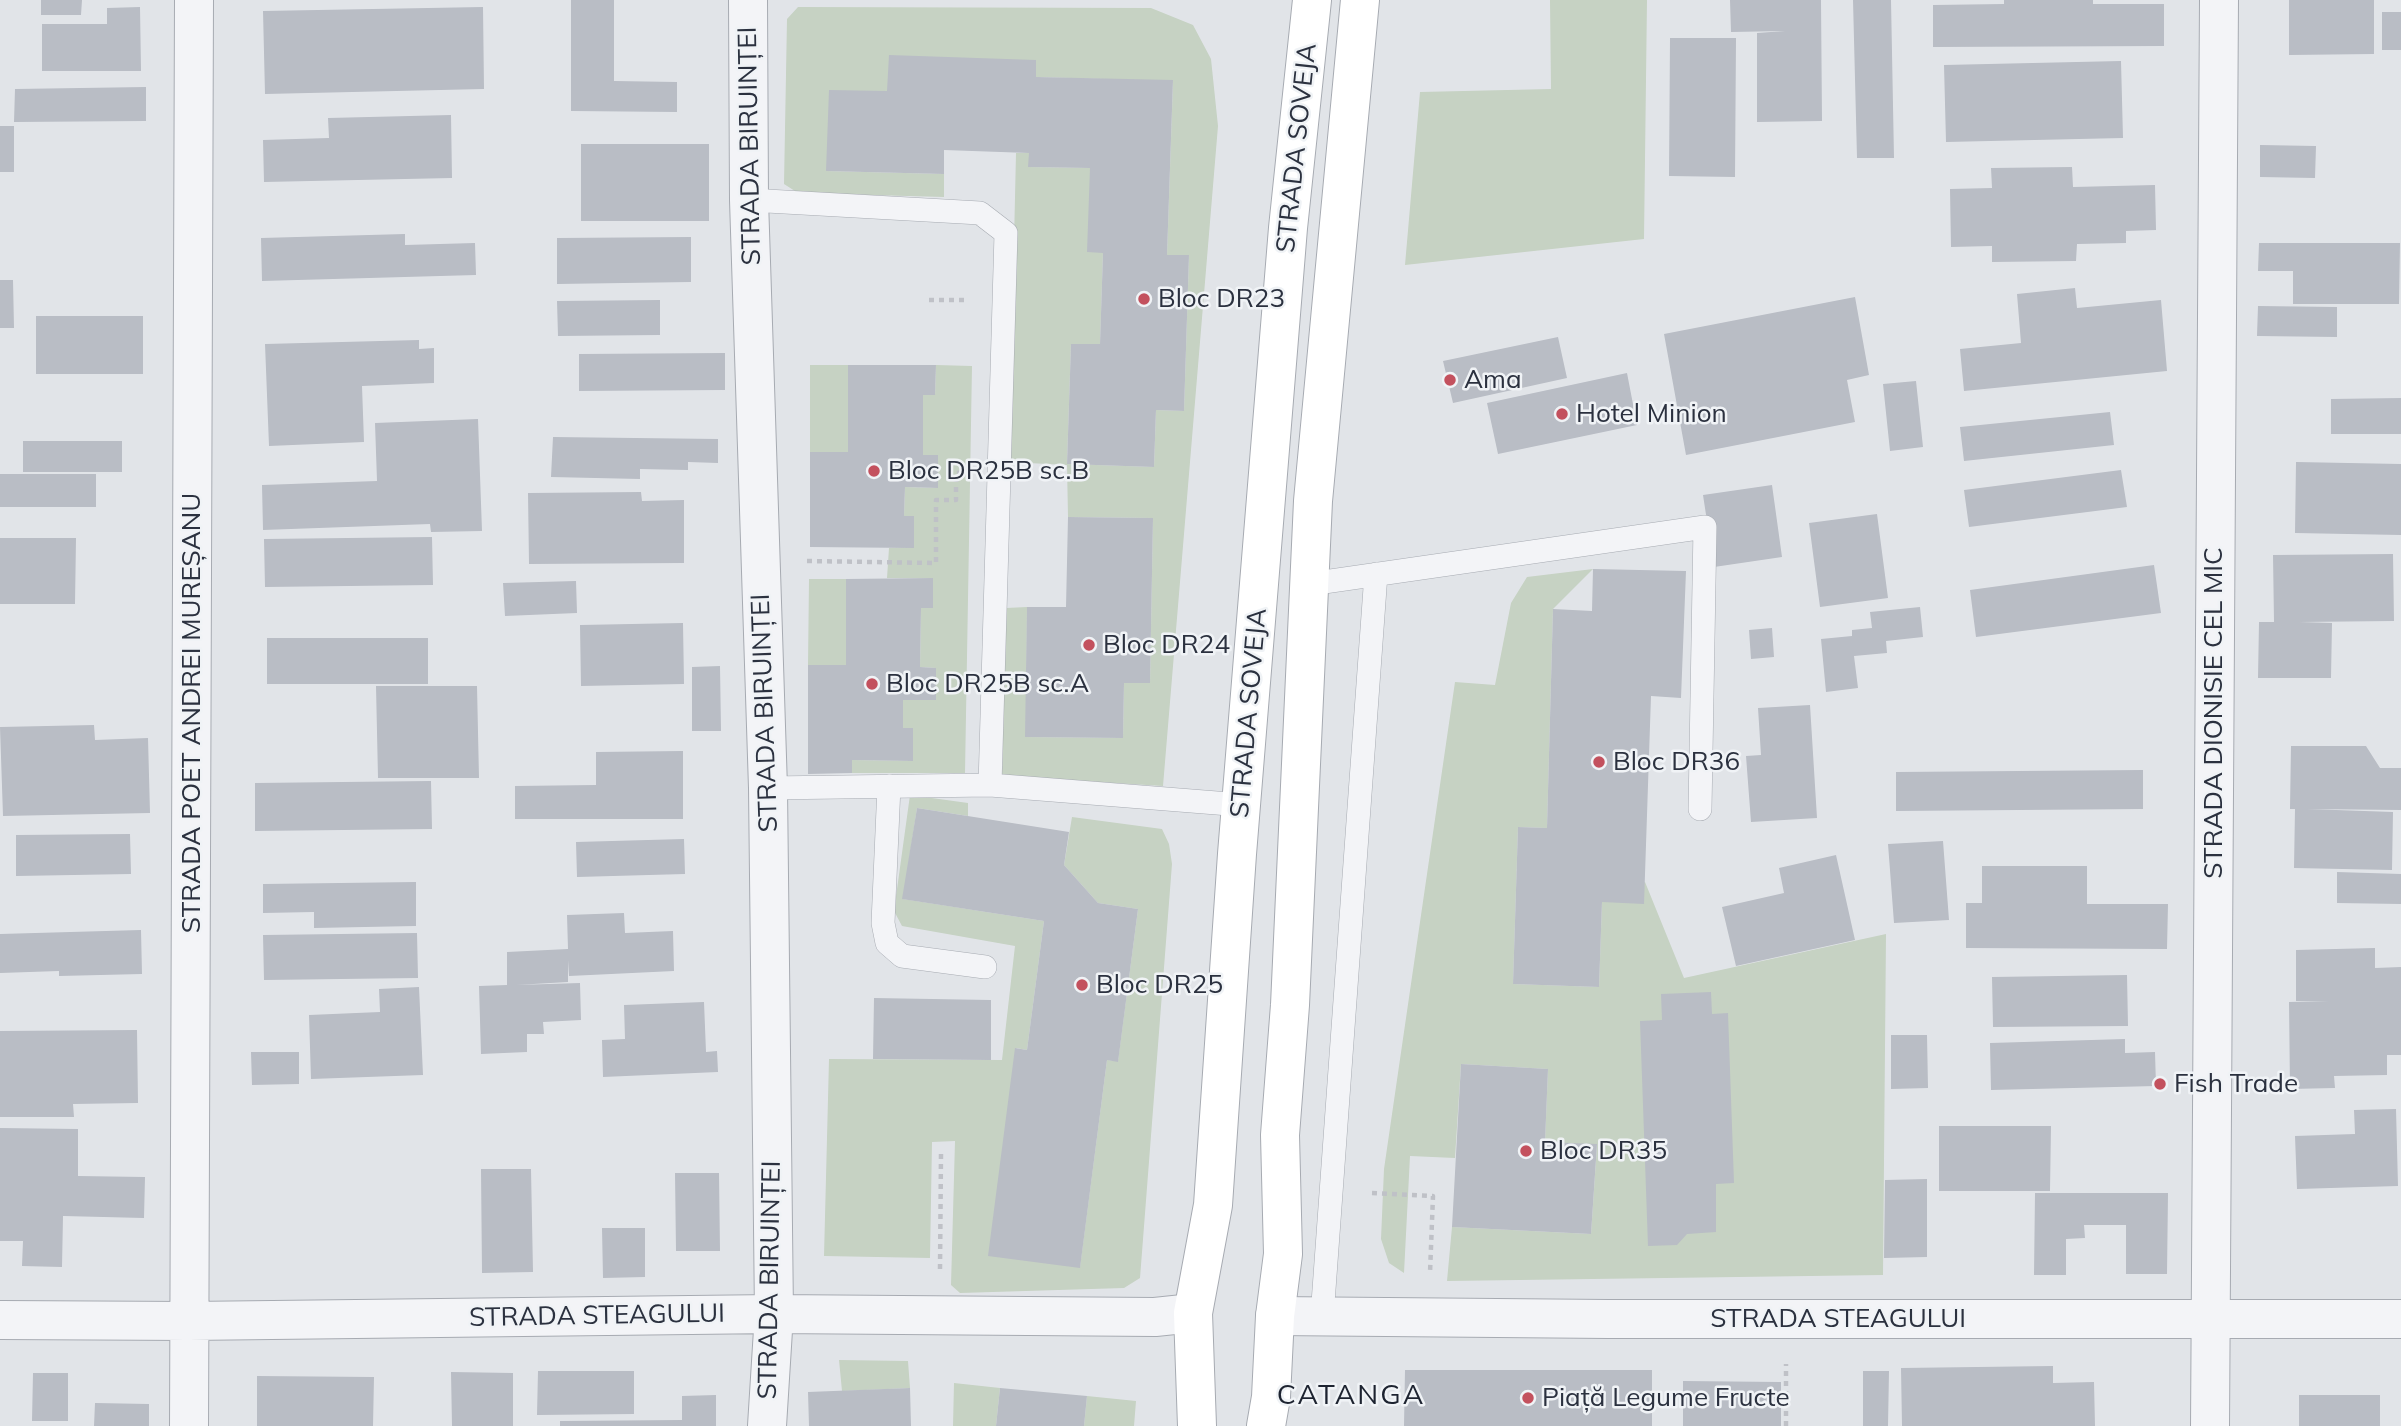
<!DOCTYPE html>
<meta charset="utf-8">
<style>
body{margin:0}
canvas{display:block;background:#e1e4e8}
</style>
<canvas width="2401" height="1426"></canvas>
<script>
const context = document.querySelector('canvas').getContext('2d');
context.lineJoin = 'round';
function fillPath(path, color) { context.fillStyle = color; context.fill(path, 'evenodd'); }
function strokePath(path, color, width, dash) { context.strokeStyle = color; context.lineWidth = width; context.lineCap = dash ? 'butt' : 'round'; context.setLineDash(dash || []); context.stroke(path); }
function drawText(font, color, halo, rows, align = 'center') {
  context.font = font + ' Mulish,sans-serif'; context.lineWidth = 5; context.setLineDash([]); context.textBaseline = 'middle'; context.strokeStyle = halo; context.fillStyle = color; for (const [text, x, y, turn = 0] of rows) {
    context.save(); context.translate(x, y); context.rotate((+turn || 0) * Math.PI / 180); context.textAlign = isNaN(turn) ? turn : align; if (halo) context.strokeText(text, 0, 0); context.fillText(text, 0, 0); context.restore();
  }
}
const green = new Path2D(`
 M1550,0H1647L1644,239L1405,265L1420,92L1551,89Z
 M798,7L1151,8L1193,25L1211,59L1218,126L1163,786L1002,776L1006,608L1027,607L1026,737L1123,738L1124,683H1150L1153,518L1068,517L1067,465L1009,462L1016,153H1029V167L1090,168L1103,253L1100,344H1071L1067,464L1154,467L1156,410L1184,411L1189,255H1167L1173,81L1036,77L887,91L826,171L944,174V197L798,193L784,184L787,19Z
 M810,365H848V452H810Z
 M936,365L972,366L965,773H852V760L912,761L903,728V700H936V668L920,667L921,608L933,607V578H887L889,548L914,547V517L904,516L905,487L937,488L938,455H923V395H935Z
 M1593,569L1553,609L1547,828L1518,827L1513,984L1599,987L1602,902L1645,882L1684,978L1886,934L1883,1275L1447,1281L1452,1227L1591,1234L1597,1145L1545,1142L1548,1069L1461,1064L1455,1158L1410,1156L1404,1273L1389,1263L1381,1239L1384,1169L1455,682L1495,685L1511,603L1527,577Z
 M809,579H846V665H808Z
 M910,795L968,803V816L917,808L903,899L1044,921L1027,1050L1016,1048L1080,1267L1107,1060L1118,1061L1138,909L1098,903L1064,865L1072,817L1162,829L1169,844L1172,864L1140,1278L1124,1288L960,1293L951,1285L955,1141L932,1142L930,1258L824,1256L829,1059L1002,1060L1015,946L902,926L894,911Z
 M839,1360L908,1361L910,1388L842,1391Z
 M954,1383L1000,1388L996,1426H953Z
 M1087,1396L1136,1401L1134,1426H1084Z`);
const building = new Path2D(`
 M41,0H82L81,15H41Z
 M571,0H614V81L677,82V112L571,111Z
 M1730,0H1821L1822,121L1757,122V33L1785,31L1731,32Z
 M1853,0H1891L1894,158H1857Z
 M2004,0H2093V4H2164V46L1933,47V5L2004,4Z
 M2289,0H2374V54L2289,55Z
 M140,7L141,71H42V24H107V8Z
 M483,7L484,89L265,94L263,11Z
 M2382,12H2401V50H2382Z
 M1670,38H1736L1735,177L1669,176Z
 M889,55L1036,60V77L1173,80L1167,255H1189L1184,411L1156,410L1154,467L1067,464L1071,344H1100L1103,253L1087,252L1090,168L1028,167L1029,153L944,150V174L826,171L829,90L887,91Z
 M2121,61L2123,138L1946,142L1944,65Z
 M146,87V121L14,122L15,89Z
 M451,115L452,178L264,182L263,140L329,138L328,118Z
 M0,126H14V172H0Z
 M581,144H709V221H581Z
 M2260,145L2316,146L2315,178L2260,177Z
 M2072,167L2073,187L2155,185L2156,230L2126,231V243L2077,244L2076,261L1992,262V246L1951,247L1950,189L1992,188L1991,168Z
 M405,234V245L475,243L476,275L262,281L261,238Z
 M691,237V282L557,284V238Z
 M2259,243H2400L2399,304H2293V271H2258Z
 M0,280H13L14,328H0Z
 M2075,288L2077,308L2161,300L2167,371L1964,391L1960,349L2021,343L2017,294Z
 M1855,297L1869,375L1847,380L1855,422L1686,455L1664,334Z
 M660,300V335L558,336L557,301Z
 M2258,306L2337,307V337L2257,336Z
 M36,316H143V374H36Z
 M1558,337L1567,378L1453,403L1443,361Z
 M419,340V349L434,348V383L362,386L364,442L269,446L265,344Z
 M725,353V390L579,391V354Z
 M848,365H936L935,395H923V455H938V488L905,487L904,516H914V548L810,547V452H848Z
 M1627,373L1637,425L1498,454L1487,403Z
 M1916,381L1923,447L1890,451L1883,384Z
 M2401,398V434H2331V399Z
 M2110,412L2114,445L1964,461L1960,427Z
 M478,419L482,531L431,532L430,524L263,530L262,485L377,481L375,423Z
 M553,437L718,439V463L688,462V470L640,469V479L551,477Z
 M23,441H122V472H23Z
 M2296,462L2401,464V535L2295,533Z
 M2121,470L2127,507L1969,527L1964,490Z
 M0,474H96V507H0Z
 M1772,485L1782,557L1714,567L1703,495Z
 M641,492L642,501L684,500V563L529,564L528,493Z
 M1877,514L1888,598L1820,607L1809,523Z
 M1068,517L1153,518L1150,683H1124L1123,738L1025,737L1027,607H1066Z
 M432,537L433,585L265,587L264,539Z
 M0,538H76L75,604H0Z
 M2393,554L2394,621L2299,622L2332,623L2331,678H2258L2259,622H2274L2273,555Z
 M2154,565L2161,613L1976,637L1970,590Z
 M1593,569L1686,571L1681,698L1651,696L1644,904L1602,902L1599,987L1513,984L1518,827L1547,828L1553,609L1592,611Z
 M933,578V608H921L920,667L936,668V700H903V728H913V761L852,760V773L808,774V665H846V579Z
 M576,581L577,613L505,616L503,583Z
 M1920,607L1923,637L1886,641L1887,653L1854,656L1858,688L1826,692L1821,639L1852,636V630L1872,628L1870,612Z
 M683,623L684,684L581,686L580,625Z
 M1772,628L1774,657L1751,659L1749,630Z
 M267,638H428V684H267Z
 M720,666L721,731H692V667Z
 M376,686H477L479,778H378Z
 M1810,705L1817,818L1751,822L1746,756L1761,755L1758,708Z
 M94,725L95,740L148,738L150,813L3,816L0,727Z
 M2291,746H2366L2380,768H2401V810L2307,809L2393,812L2392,870L2294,868L2295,809H2290Z
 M683,751V819H515V786L596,785V752Z
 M2143,770V809L1896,811V772Z
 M431,781L432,829L255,831V783Z
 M917,808L1069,832L1064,865L1098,903L1138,909L1118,1062L1107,1060L1080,1268L988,1256L1015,1048L1027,1050L1044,921L902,899Z
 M130,834L131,874L16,876V835Z
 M684,839L685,874L577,877L576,842Z
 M1943,841L1949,920L1894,923L1888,844Z
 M1836,855L1855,940L1736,966L1722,907L1784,893L1779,868Z
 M1982,866H2087V904H2168L2167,949L1966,948V903H1982Z
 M2337,872L2401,874V904L2337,903Z
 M416,882V926L314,928V912L263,913V884Z
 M624,913L625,933L673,931L674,971L569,976L568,960V982L516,985L580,983L581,1020L543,1022L544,1034H527V1052L481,1054L479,986L507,985V952L568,949L567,915Z
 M141,930L142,974L59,976V971L0,973V934Z
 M417,933L418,978L264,980L263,935Z
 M2375,948V968L2401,967V1055H2387V1075L2334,1076L2335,1088L2290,1089L2289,1002L2329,1001H2296V950Z
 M2127,975L2128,1026L1993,1027L1992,977Z
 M419,987L423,1075L311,1079L309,1015L380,1012L379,989Z
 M1711,992L1712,1014L1728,1013L1734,1183L1716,1184V1232L1687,1234L1677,1245L1648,1246L1640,1021L1662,1020L1661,994Z
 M874,998L991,1000V1060L873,1059Z
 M704,1002L706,1052L717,1051L718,1072L603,1077L602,1040L625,1039L624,1005Z
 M137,1030L138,1103L73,1104L74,1117H0V1031Z
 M1891,1035H1927L1928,1088L1891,1089Z
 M2125,1039V1053L2155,1052L2156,1086L1991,1090L1990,1043Z
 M251,1052H299V1084L252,1085Z
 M1461,1064L1548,1069L1545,1142L1597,1144L1591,1234L1452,1227Z
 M2396,1109L2398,1186L2297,1189L2295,1136L2355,1134L2354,1110Z
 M1939,1126H2051L2050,1191H1939Z
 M0,1128L78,1129V1176L145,1177L144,1218L63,1216L62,1267L22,1266L23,1241H0Z
 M481,1169H531L533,1272L482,1273Z
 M675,1173H719L720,1251H676Z
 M1927,1179V1257L1884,1258L1885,1180Z
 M2035,1193H2168L2167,1274H2126V1225H2084L2085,1238L2066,1239V1275H2034Z
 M602,1228H645V1277L603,1278Z
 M2053,1366V1383L2094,1382L2095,1426H1902L1901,1368Z
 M1405,1370H1652V1426H1404Z
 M538,1371H634V1414L537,1415Z
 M1863,1371H1889L1888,1426H1863Z
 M451,1372L513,1373V1426H452Z
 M33,1373H68V1421H32Z
 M257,1376L374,1377L373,1426H257Z
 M1683,1381L1781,1382V1426H1683Z
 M910,1388L911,1426H809L808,1392Z
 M1000,1388L1087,1396L1084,1426H996Z
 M716,1395V1426H560V1421L682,1420V1396Z
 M2299,1395H2380V1426H2299Z
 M95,1403L149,1404V1426H94Z`);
const path = new Path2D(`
 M929,300H967
 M807,561L936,563V500H956V473L964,472
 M1372,1193L1433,1196L1430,1273
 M940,1269L941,1154
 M1786,1426V1364`);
const service = new Path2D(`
 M749,200L980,213L1006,233L990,785
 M1310,584L1705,527L1700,809
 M889,786L883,923L887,943L902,956L985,967
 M768,788L990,785L1242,805
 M1322,1317L1376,574`);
const minor = new Path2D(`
 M748,0L749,200L768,788L774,1314L767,1426
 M1275,1316L1608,1319H2401
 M0,1320L189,1321L774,1314L1155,1317L1193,1313
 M189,1426L194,0
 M2210,1426L2219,0`);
const secondary = new Path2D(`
 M1197,1426L1193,1313L1213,1205L1237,854L1288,228L1312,0
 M1266,1426L1271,1397L1275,1316L1283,1254L1280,1135L1290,1005L1313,501L1360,0`);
const markers = [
 [1144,299,7,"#c3515e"],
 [1450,380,7,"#c3515e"],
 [1562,414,7,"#c3515e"],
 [874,471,7,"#c3515e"],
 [1089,645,7,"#c3515e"],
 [872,684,7,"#c3515e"],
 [1599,762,7,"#c3515e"],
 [1082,985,7,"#c3515e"],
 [2160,1084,7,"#c3515e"],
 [1526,1151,7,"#c3515e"],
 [1528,1398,7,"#c3515e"]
];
const streetNames = [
 ["STRADA BIRUINȚEI",750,146,-91],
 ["STRADA SOVEJA",1297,148,-84],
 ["STRADA POET ANDREI MUREȘANU",192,713,-90],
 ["STRADA BIRUINȚEI",765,713,-92],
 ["STRADA SOVEJA",1249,713,-85],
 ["STRADA DIONISIE CEL MIC",2214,713,-90],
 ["STRADA BIRUINȚEI",770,1280,-89],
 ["STRADA STEAGULUI",597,1316,-1],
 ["STRADA STEAGULUI",1838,1319]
];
const poiNames = [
 ["Bloc DR23",1158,299],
 ["Ama",1464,380],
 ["Hotel Minion",1576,414],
 ["Bloc DR25B sc.B",888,471],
 ["Bloc DR24",1103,645],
 ["Bloc DR25B sc.A",886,684],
 ["Bloc DR36",1613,762],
 ["Bloc DR25",1096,985],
 ["Fish Trade",2174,1084],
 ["Bloc DR35",1540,1151],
 ["Piață Legume Fructe",1542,1398]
];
const neighbourhoodNames = [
 ["CATANGA",1351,1396]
];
fillPath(green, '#c6d2c3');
fillPath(building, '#b9bdc5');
strokePath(service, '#a7abb2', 24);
strokePath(minor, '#a7abb2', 40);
strokePath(secondary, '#a7abb2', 40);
strokePath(path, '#bfc1c7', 4.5, [5, 5]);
strokePath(service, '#f3f4f7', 23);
strokePath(minor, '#f3f4f7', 38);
strokePath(secondary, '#fff', 38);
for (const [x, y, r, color] of markers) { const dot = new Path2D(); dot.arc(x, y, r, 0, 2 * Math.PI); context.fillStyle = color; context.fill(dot); strokePath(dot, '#f0f3f6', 2.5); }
drawText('26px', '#2b313f', '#f0f3f6', streetNames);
drawText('26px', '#2b313f', '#f0f3f6', poiNames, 'left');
context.letterSpacing = '2px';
drawText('28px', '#1d2330', '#f0f3f6', neighbourhoodNames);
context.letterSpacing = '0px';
</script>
